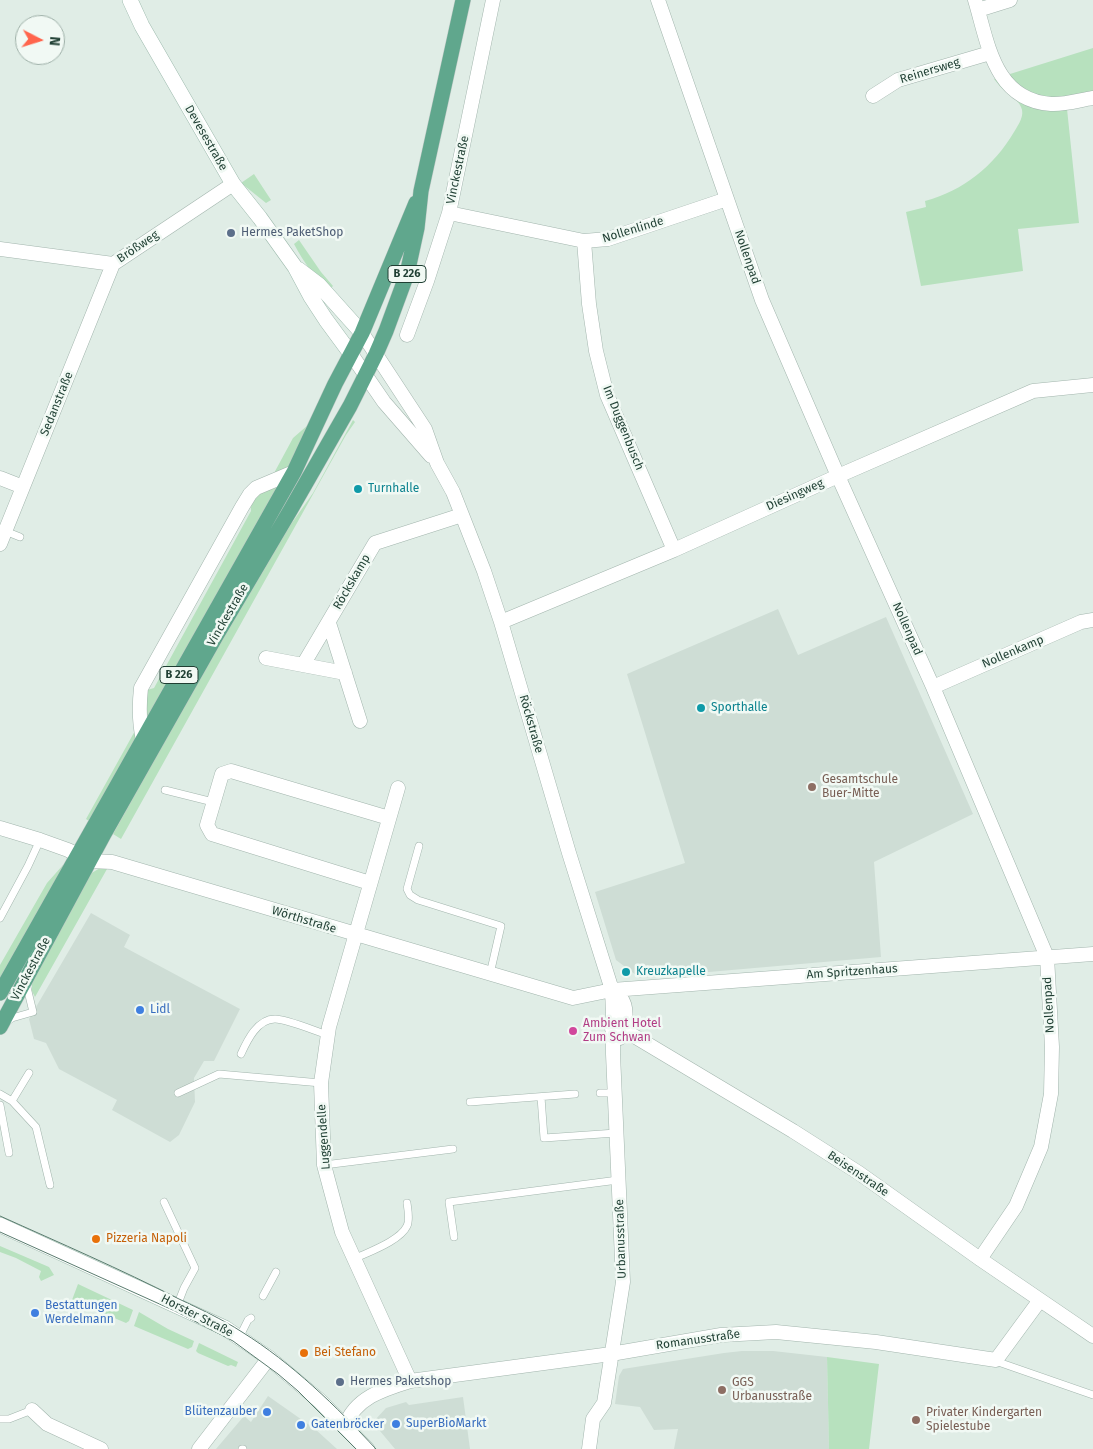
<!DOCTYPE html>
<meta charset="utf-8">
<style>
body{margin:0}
#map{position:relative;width:1093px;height:1449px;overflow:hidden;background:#e0ede6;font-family:"Fira Sans",sans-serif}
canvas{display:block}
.north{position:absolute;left:15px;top:15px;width:50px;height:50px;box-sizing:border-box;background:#f1f9f4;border:1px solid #9dafa7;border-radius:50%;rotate:95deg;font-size:14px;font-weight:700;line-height:20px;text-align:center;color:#1f3f33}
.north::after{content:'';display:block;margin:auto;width:18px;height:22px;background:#ff654c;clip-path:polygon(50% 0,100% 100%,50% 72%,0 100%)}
</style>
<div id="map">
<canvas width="1093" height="1449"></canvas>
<div class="north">N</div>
</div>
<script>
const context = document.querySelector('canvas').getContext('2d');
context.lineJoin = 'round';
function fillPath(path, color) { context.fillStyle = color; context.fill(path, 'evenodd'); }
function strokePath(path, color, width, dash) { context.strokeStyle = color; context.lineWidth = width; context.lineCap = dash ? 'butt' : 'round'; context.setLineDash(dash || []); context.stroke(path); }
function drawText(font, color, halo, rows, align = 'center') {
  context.font = font + ' "Fira Sans",sans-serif'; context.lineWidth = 5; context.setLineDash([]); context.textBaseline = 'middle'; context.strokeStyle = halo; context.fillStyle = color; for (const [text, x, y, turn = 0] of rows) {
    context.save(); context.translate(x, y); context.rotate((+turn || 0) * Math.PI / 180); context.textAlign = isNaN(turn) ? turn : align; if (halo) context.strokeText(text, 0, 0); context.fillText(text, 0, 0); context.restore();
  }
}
const built = new Path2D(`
 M778,609L798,655L886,617L973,814L874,862L881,957L640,978L616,960L595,892L685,863L627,674Z
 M91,913L130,935L124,947L240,1009L214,1061H204L194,1078L195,1102L179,1135L170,1142L112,1110L117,1100L59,1069L46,1043L34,1039L29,1019Z
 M742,1351H773L827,1357L829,1449H674L678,1429L654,1430L640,1407L615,1404L619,1376L623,1369L724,1353Z
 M268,1396L315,1429L337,1449H216L244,1416L251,1422Z
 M463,1397L470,1449H395L380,1431L375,1420L386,1408L406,1402L409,1405Z`);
const green = new Path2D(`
 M1093,48V93L1067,109L1079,223L1018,229L1023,271L921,286L906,212L926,207L925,201C963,191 994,166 1014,132C1019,124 1025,115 1021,107C1018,100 1012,98 1007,93C1002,89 998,84 994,79Z
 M254,174L271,200L266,203L241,183Z
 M299,240L321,272L333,286L330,289C313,276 305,264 294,244Z
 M353,420L355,422L346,435L121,839L113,834L199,679L289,527L313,493Z
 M308,425L288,468L273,475L293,438Z
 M281,482L145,726L147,690L154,688L251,511C249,496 270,488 281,482Z
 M136,729V743L92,823L86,819Z
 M63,865V874L0,985V965L47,883Z
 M100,868L107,869L35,997L32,991V981L90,874Z
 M0,1246L49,1267L54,1275L41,1281L39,1277L41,1271L16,1258L0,1252Z
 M78,1284L133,1310L129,1321L126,1323L72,1300Z
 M139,1312L168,1329L194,1341L192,1347L188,1349L134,1326Z
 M199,1343L238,1362L236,1367L231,1365L228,1366L198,1353L196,1351Z
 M827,1357L879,1364L869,1449H829Z`);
const lane = new Path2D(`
 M5,531L20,537
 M165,790L213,802
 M419,846L407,889L410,895L418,900L501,926L490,974
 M0,918L28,866L40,840
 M6,1022L12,1018L33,1012L26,983
 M241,1054C247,1041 257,1019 275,1019C287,1019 315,1031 328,1035
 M178,1093L219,1074L321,1083
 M600,1093H614
 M0,1094L12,1101L29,1073
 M541,1097L544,1138L616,1133
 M12,1101L36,1127L50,1185
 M470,1102L575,1094
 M0,1105L9,1153
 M324,1165L453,1149
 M164,1202L195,1268L184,1288L177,1306
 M454,1237L449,1202L618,1180
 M354,1259C368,1252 400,1241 407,1226C410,1220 408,1210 407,1203
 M263,1296L276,1272
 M239,1338L248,1320L251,1318
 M996,1360L1001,1363L1093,1395
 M0,1419H9L32,1410
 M242,1449H243`);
const street = new Path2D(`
 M658,0L762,300L838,476L933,687L1047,957L1052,1047L1051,1094L1041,1147L1016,1206L980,1259
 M975,0C988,43 994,100 1051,104C1064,105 1080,100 1093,98
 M978,10L1010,0
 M873,96L898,80L990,53
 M449,213L584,241L608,239L727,199
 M584,241L589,304L596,351L607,395L674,550
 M0,249L113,264L233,184
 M362,333L425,429L437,463L453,492L484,571L501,622L569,853L612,990L613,1013V1054L623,1282L604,1403L593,1419L589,1449
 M407,335L427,281L449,213L493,0
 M351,354L384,402L431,456
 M0,478L23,487
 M0,544L113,264
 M501,622L674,550L838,476L1033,391L1093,385
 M329,623L360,721
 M266,658L345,673
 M303,665L375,543L462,515
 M933,687L1081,622L1093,620
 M143,740C139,722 139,706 141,688L242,507L250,494L256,488L294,472
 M398,788L329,1027L321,1083L324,1165L342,1232L410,1381
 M0,828L40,840L68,850L90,861L112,862L573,998L612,990L1093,954
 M370,883L212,834L207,825L222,774L231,771L389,818
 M612,990C614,993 619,995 621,998C629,1009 625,1027 620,1038
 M612,1029L624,1030L793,1131L859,1173L980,1259L1093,1336
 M32,1410L47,1424L101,1449
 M345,1427C354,1398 384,1389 410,1381L611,1354L721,1335L776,1332L876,1342L996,1360L1040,1300
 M199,1449L269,1358`);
const secondary = new Path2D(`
 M130,0L142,26L233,184L260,218L295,267L311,297L326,320L351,354
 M298,269L319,285L362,333
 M0,1225L225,1328L269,1358L320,1401L367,1449`);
const primary = new Path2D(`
 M0,993L294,472L335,384L362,333L416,203
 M0,1027L104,834L216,636L291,509L350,406L376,354L386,331L407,274L417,228L421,191L463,0`);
const tram = new Path2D(`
 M0,1216C60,1243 120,1269 179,1299C200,1309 222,1319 242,1332C292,1363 336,1406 376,1449
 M0,1232L175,1311L233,1341L278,1374L298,1391L356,1449`);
const markers = [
 [231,233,5,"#5c6f8a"],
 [358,489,5,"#0f9aa8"],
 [701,708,5,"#0f9aa8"],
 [812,787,5,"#8d6e63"],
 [626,972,5,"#0f9aa8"],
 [140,1010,5,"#3f7fe0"],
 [573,1031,5,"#d1479c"],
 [96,1239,5,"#e8710a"],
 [35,1313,5,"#3f7fe0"],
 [304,1353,5,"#e8710a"],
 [340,1382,5,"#5c6f8a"],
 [722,1390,5,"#8d6e63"],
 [267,1412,5,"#3f7fe0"],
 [916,1420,5,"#8d6e63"],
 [396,1424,5,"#3f7fe0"],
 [301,1425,5,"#3f7fe0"]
];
const shields = [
 [407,274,38],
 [179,675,38]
];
const shieldNames = [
 ["B 226",407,274],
 ["B 226",179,675]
];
const streetNames = [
 ["Reinersweg",930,71,-17],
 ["Devesestraße",206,138,60],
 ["Vinckestraße",458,170,-78],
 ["Nollenlinde",633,230,-17],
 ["Brößweg",138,247,-34],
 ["Nollenpad",747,257,71],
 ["Sedanstraße",57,404,-68],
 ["Im Duggenbusch",623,428,68],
 ["Diesingweg",795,495,-24],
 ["Röckskamp",352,582,-60],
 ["Vinckestraße",228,615,-60],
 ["Nollenpad",907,629,66],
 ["Nollenkamp",1013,652,-23],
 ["Röckstraße",531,724,74],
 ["Wörthstraße",304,920,17],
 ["Vinckestraße",31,969,-62],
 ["Am Spritzenhaus",852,972,-4],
 ["Nollenpad",1049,1005,-93],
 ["Luggendelle",324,1137,-94],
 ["Beisenstraße",858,1174,34],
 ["Urbanusstraße",621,1239,-92],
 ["Horster Straße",197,1316,27],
 ["Romanusstraße",698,1340,-8]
];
const serviceNames = [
 ["Hermes PaketShop",241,233],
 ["Hermes Paketshop",350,1382]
];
const cultureNames = [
 ["Turnhalle",368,489],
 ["Sporthalle",711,708],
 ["Kreuzkapelle",636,972]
];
const educationNames = [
 ["Gesamtschule",822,780],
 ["Buer-Mitte",822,794],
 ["GGS",732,1383],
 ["Urbanusstraße",732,1397],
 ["Privater Kindergarten",926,1413],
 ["Spielestube",926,1427]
];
const shopNames = [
 ["Lidl",150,1010],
 ["Bestattungen",45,1306],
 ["Werdelmann",45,1320],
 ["Blütenzauber",257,1412,"right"],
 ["SuperBioMarkt",406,1424],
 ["Gatenbröcker",311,1425]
];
const hotelNames = [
 ["Ambient Hotel",583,1024],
 ["Zum Schwan",583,1038]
];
const foodNames = [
 ["Pizzeria Napoli",106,1239],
 ["Bei Stefano",314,1353]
];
fillPath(built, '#ceddd5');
fillPath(green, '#b7e1be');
strokePath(lane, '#a2b5ad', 8);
strokePath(street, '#a2b5ad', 15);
strokePath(secondary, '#9dbaad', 16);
strokePath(primary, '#c0c9c6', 16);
strokePath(lane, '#fff', 7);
strokePath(street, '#fff', 14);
strokePath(secondary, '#fff', 15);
strokePath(primary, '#60a78d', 15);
strokePath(tram, '#597b6e', 1);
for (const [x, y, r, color] of markers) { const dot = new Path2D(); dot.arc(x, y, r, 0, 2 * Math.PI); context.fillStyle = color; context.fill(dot); strokePath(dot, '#f1f9f4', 2); }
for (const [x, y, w] of shields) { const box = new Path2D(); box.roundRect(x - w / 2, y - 8.5, w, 17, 4); context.fillStyle = '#f1f9f4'; context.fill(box); strokePath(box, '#1f3f33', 1); }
drawText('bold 11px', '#1f3f33', null, shieldNames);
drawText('12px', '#1f3f33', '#f1f9f4', streetNames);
drawText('12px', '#4e5e75', '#f1f9f4', serviceNames, 'left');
drawText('12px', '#0d838f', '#f1f9f4', cultureNames, 'left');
drawText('12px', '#785e54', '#f1f9f4', educationNames, 'left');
drawText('12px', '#366cbe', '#f1f9f4', shopNames, 'left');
drawText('12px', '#b23c85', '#f1f9f4', hotelNames, 'left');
drawText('12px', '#c56008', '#f1f9f4', foodNames, 'left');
</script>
